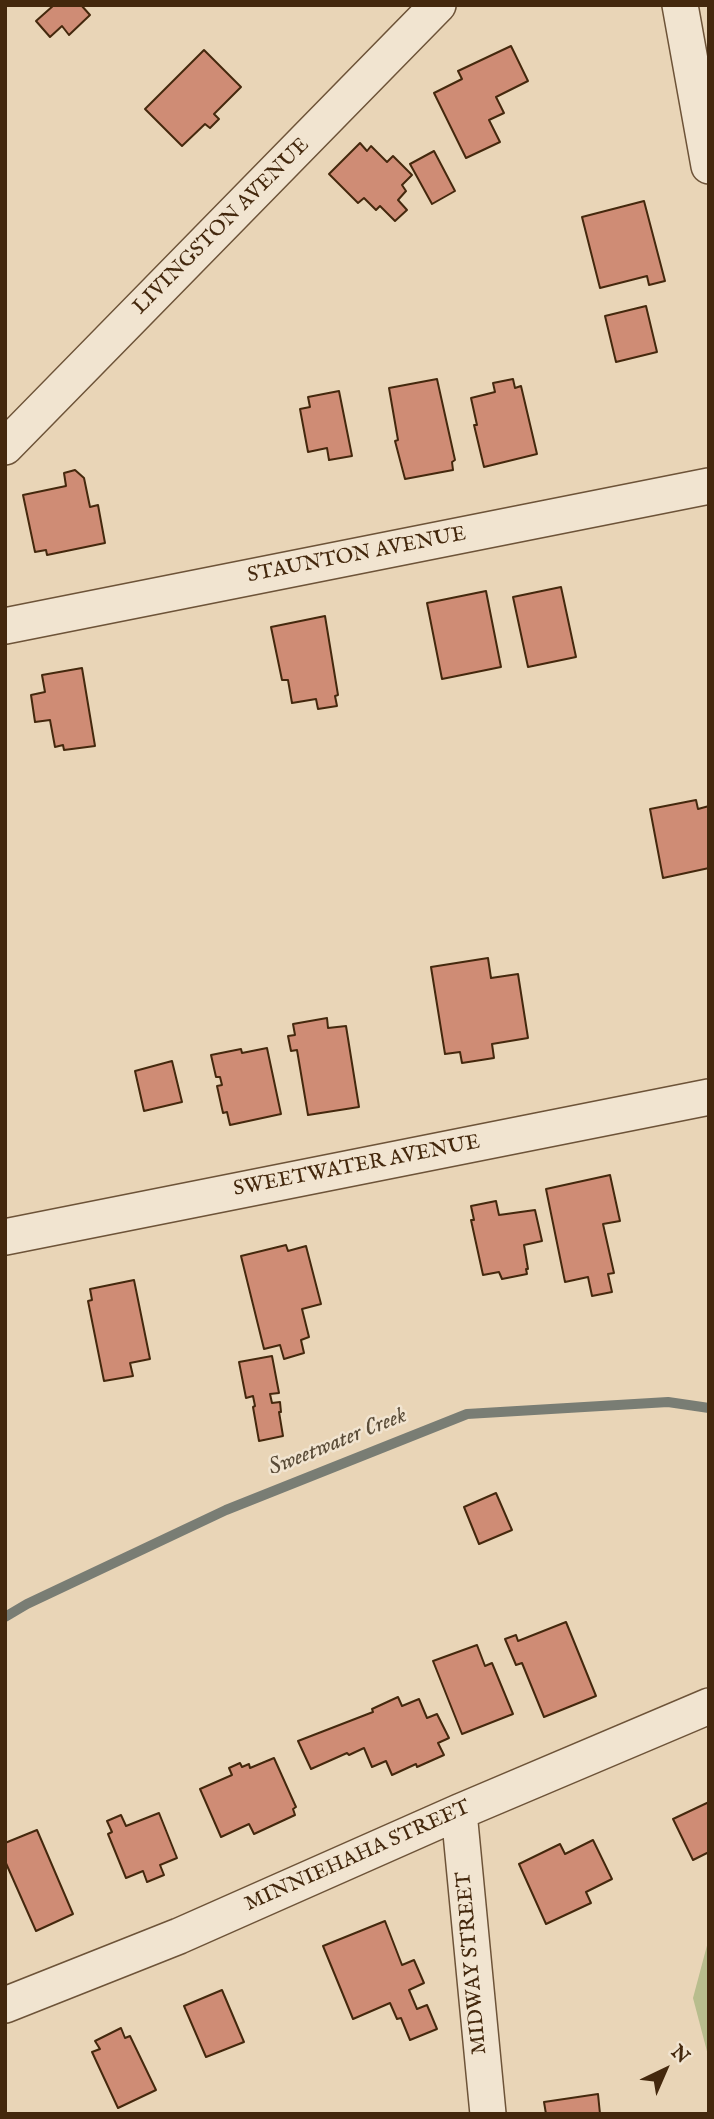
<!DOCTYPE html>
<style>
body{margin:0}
#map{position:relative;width:714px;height:2119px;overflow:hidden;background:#e9d5b7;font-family:"IM FELL English",serif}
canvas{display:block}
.frame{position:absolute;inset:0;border:7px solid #44280d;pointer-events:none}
.north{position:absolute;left:630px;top:2035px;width:70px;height:70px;-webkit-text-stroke:5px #f1e4d0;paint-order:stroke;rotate:44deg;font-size:19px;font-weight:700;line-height:28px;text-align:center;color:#44280d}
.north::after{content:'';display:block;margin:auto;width:24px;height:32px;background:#44280d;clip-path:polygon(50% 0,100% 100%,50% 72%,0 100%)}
</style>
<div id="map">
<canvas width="714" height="2119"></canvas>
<div class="frame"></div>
<div class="north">N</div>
</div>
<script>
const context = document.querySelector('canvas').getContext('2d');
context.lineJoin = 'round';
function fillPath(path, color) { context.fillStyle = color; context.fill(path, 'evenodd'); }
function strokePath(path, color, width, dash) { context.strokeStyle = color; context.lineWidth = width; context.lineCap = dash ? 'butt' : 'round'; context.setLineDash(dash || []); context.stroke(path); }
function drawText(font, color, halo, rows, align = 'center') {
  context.font = font + ' "IM FELL English",serif'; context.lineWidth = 5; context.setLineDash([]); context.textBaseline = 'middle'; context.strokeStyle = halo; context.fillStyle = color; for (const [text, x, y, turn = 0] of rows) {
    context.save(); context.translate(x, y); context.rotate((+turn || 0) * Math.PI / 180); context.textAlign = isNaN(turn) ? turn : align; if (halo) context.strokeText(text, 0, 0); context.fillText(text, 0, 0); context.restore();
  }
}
const green = new Path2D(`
 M709,1938V2059L693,1998Z`);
const stream = new Path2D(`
 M5,1617L27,1604L226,1510L467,1414L668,1402L709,1408`);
const building = new Path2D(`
 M54,5H81L90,15L69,35L62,26L50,37L36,21Z
 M511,46L528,81L496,97L504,113L489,120L500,142L466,158L434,93L462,79L458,71Z
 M204,50L241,87L214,114L219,119L210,128L205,124L182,146L145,109Z
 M360,143L367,151L371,146L387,162L393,156L412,175L402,185L406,191L398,200L407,210L395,221L380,206L376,210L364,198L358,203L329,174Z
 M434,151L455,191L432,204L410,164Z
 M644,201L665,281L649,285L647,276L600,288L582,217Z
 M646,306L657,352L616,362L605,316Z
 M437,379L455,460L452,462L453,470L405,479L395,441L398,440L389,388Z
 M513,379L515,388L521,386L537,454L484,467L474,425H477L471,398L495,392L493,383Z
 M339,391L352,456L329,460L327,448L308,452L300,409L310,407L308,397Z
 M75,470L84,478L90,507L98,505L105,543L47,555L46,550L35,552L23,495L66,486L64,473Z
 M561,587L576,657L528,667L513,597Z
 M486,591L501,667L442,679L427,603Z
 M325,616L338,695L335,696L337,706L318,709L316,699L292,703L288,680H282L271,627Z
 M82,668L95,746L64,750L63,745L55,747L50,720L35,722L31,695L45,692L42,675Z
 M696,800L698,809L709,806V868L663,878L650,809Z
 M488,958L491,978L518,974L528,1038L492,1044L494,1058L462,1063L460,1052L445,1054L431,967Z
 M327,1018L328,1028L346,1026L359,1107L308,1115L297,1050L291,1051L288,1036L295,1035L293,1024Z
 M267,1048L281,1114L230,1125L227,1112L223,1113L217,1086L222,1085L220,1077H216L211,1055L241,1049L242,1053Z
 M172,1061L182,1102L144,1111L135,1071Z
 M610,1175L620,1221L603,1224L614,1273L608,1274L612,1292L592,1296L588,1277L565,1282L546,1189Z
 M496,1201L499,1215L535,1210L542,1241L524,1245L528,1269H526L527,1274L502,1279L499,1272L483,1275L471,1220H474L471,1206Z
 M286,1245L288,1251L306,1246L321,1304L302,1309L309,1337L301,1340L304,1353L284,1359L280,1345L264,1349L241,1256Z
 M134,1280L150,1359L130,1363L133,1376L104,1381L88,1301L92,1300L90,1289Z
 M272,1356L279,1393L270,1394L272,1403L280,1402L281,1412H279L283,1436L259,1441L253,1407L255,1406L253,1396L246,1398L239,1362Z
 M496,1493L512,1530L479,1544L464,1507Z
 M566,1622L596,1696L544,1717L522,1663L516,1665L505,1639L516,1635L518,1641Z
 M477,1645L485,1666L492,1663L513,1714L462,1734L433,1661Z
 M398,1697L402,1706L419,1699L427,1718L437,1714L449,1738L438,1743L444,1755L417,1767L416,1764L392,1775L386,1761L372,1767L364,1748L349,1755L347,1753L311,1769L298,1741L373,1712L372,1709Z
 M274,1758L296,1807L293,1809L295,1815L254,1834L249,1824L221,1837L200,1789L232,1775L229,1768L240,1763L242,1767L249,1764L250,1768Z
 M709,1802V1852L693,1860L673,1819Z
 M159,1813L177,1858L160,1865L164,1875L147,1882L143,1871L126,1878L108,1834L112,1832L107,1821L121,1815L126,1826Z
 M37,1830L73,1914L36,1931L5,1861V1843Z
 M593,1840L612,1879L586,1892L591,1903L546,1924L519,1864L560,1844L565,1854Z
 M385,1921L402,1965L414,1960L424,1983L409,1990L417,2009L427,2005L437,2029L410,2040L401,2018L397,2019L390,2003L353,2019L323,1946Z
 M222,1990L244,2042L206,2057L184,2006Z
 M121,2028L125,2038L130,2036L156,2090L118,2108L92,2052L100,2049L95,2041Z
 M598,2094L600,2114H546L544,2102Z`);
const minor = new Path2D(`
 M680,5L709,166
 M5,447L438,5
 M5,626L709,486
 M5,1237L709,1097
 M459,1812L488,2114
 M5,2005L179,1936L459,1812L709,1706`);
const streetNames = [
 ["LIVINGSTON AVENUE",222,227,-45],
 ["STAUNTON AVENUE",357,556,-11],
 ["SWEETWATER AVENUE",357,1167,-11],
 ["MINNIEHAHA STREET",358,1857,-24],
 ["MIDWAY STREET",473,1963,-95]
];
const waterNames = [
 ["Sweetwater Creek",338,1443,-22]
];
fillPath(green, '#b8bd8d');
strokePath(stream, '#797d74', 10);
fillPath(building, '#cf8c75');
strokePath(building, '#44280d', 2);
strokePath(minor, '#6d5338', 38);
strokePath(minor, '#f1e4d0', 35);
drawText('21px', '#44280d', '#f1e4d0', streetNames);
drawText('italic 23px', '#5a4c38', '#f1e4d0', waterNames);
</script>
